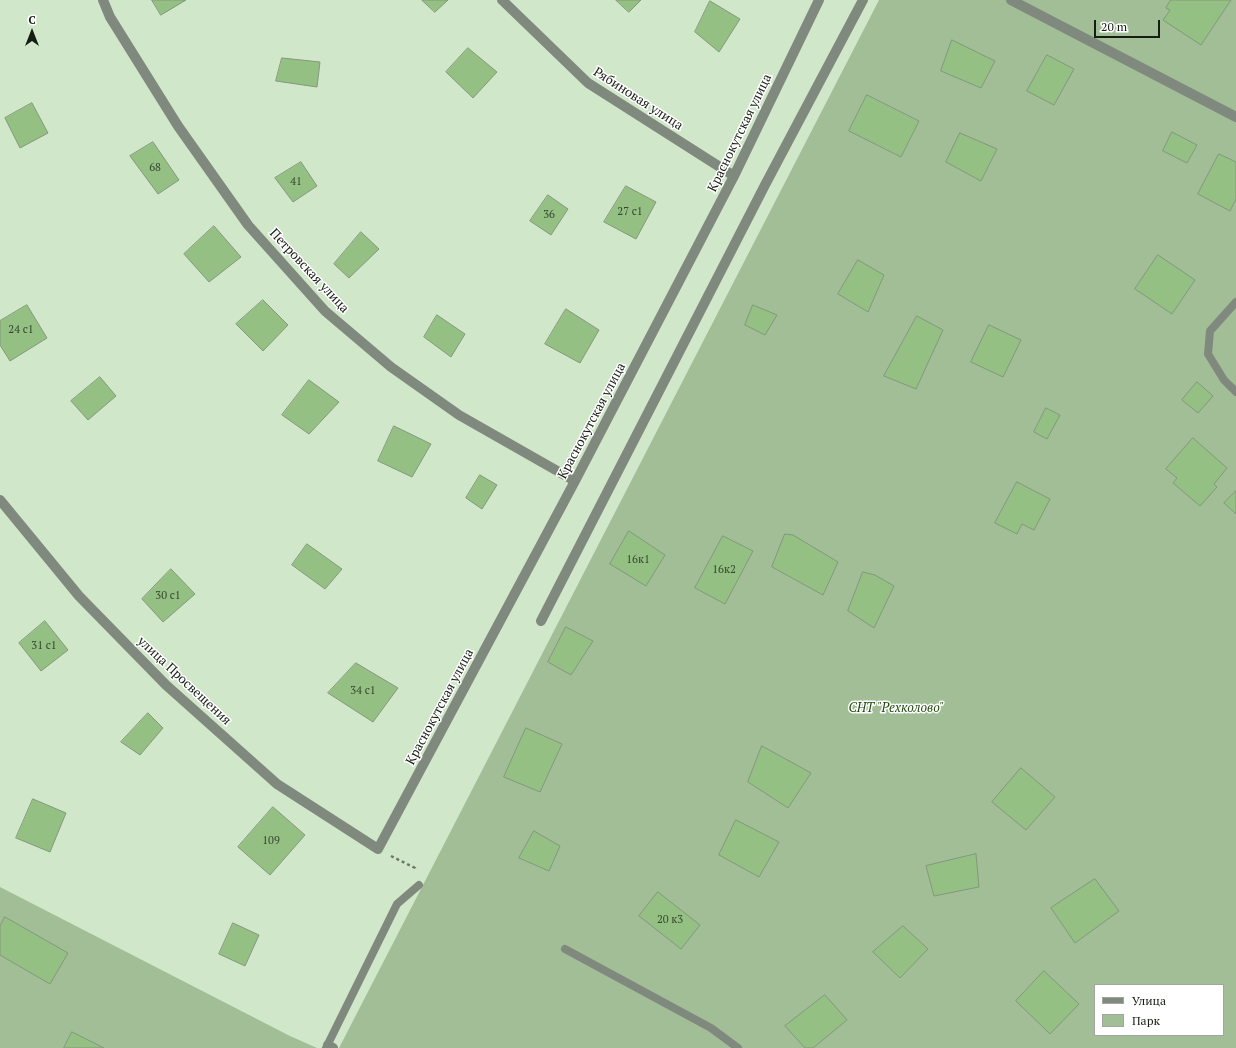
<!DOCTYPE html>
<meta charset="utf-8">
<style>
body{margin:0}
#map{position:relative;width:1236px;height:1048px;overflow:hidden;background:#d1e7c9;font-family:"PT Serif",serif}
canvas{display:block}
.legend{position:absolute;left:1094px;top:984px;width:130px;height:52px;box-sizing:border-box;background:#fff;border:1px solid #a2a5a1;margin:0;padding:5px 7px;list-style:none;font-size:12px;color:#161d13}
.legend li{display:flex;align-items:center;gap:8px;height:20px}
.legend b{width:20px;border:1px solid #a2a5a1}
.north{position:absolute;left:12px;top:12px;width:40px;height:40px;-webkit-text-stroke:3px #fff;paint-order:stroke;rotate:0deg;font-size:11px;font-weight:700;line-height:16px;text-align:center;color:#161d13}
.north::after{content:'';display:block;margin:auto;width:14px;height:18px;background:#161d13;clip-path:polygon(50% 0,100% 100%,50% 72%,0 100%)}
.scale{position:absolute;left:1094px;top:20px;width:66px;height:18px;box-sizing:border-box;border:2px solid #161d13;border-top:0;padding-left:5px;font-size:12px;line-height:14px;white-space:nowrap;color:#161d13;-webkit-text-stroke:3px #fff;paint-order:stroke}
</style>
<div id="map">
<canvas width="1236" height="1048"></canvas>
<ul class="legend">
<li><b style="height:5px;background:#80897d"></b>Улица</li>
<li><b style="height:11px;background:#a1be97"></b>Парк</li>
</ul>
<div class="north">С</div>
<div class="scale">20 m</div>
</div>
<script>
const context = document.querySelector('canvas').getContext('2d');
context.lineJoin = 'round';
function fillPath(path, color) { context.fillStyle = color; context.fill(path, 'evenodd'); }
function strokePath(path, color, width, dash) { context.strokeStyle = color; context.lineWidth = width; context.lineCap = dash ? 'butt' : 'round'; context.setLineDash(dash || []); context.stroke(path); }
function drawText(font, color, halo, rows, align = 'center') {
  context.font = font + ' "PT Serif",serif'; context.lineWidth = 3; context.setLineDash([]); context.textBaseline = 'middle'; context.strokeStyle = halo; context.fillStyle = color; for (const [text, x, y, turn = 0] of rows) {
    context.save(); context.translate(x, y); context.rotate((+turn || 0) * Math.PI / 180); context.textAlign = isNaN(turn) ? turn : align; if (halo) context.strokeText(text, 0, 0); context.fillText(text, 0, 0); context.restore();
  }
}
const green = new Path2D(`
 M879,0H1236V1048H339ZM1095,985H1223V1035H1095Z
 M0,887L290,1036L317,1048H0Z`);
const building = new Path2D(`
 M152,0H186L161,15Z
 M422,0H448L435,12Z
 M616,0H641L629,12Z
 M1171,0H1231L1201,45L1163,20L1170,10L1166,8Z
 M710,1L740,19L719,52L695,32Z
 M952,40L995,61L981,88L941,71Z
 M468,48L497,72L473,98L446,72Z
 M1047,55L1074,69L1054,105L1027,91Z
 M282,58L320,62L317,87L276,81Z
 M867,95L919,121L901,157L849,131Z
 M32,103L48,133L20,148L5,118Z
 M1172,132L1197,145L1187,163L1163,151Z
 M960,133L997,149L981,181L946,162Z
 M153,142L179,180L158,194L130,156Z
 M1219,154L1236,162V199L1230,211L1198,194Z
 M301,162L317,186L293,202L275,178Z
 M626,186L656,202L636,239L604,222Z
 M548,195L568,209L551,235L530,221Z
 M214,226L241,257L209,282L184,254Z
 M361,232L379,249L349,278L334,264Z
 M1158,255L1195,280L1172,314L1135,289Z
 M858,260L884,275L868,312L838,294Z
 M263,300L288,325L263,351L236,324Z
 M27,305L47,338L10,361L0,345V321Z
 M753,305L777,315L765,335L745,325Z
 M566,309L599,330L580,363L545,344Z
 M437,315L465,334L451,357L424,337Z
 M917,316L943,330L916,389L884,376Z
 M989,325L1021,340L1003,377L971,362Z
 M100,377L116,396L88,420L71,401Z
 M309,380L339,402L309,434L282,415Z
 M1197,382L1213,396L1198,413L1182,400Z
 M1046,408L1060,415L1047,439L1034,432Z
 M394,426L431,444L412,477L378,461Z
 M1193,438L1227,468L1214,484L1217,487L1200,506L1173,483L1177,478L1166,469Z
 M480,475L497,485L482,509L466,498Z
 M1017,482L1050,499L1034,530L1022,524L1017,534L995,523Z
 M1236,491V514L1224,503Z
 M629,531L665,555L646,586L610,564Z
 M785,534L793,535L838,562L823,595L772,567Z
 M723,536L753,551L725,604L695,588Z
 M307,544L342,569L325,589L292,565Z
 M171,569L195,594L163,622L142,599Z
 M863,572L875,575L894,586L874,628L848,611Z
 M45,621L68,650L41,671L19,643Z
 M566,627L593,641L571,675L548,662Z
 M356,663L398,688L373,722L328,693Z
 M148,713L163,728L140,755L121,742Z
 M526,728L562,744L540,792L504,777Z
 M762,746L811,773L788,808L748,782Z
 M1021,768L1055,797L1026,830L992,802Z
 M33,799L66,813L50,852L16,838Z
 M273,807L305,835L270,875L238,847Z
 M736,820L779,842L759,877L719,855Z
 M534,831L560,846L549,871L519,858Z
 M976,854L979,887L934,896L926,866Z
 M1095,879L1119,911L1075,943L1051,908Z
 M658,892L700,925L681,949L639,916Z
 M5,917L68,953L50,984L0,955V926Z
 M233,923L259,935L245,966L219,954Z
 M903,926L928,949L900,978L873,952Z
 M1044,971L1079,1004L1050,1034L1016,1001Z
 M825,995L847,1020L813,1048H805L785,1026Z
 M72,1032L104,1048H64Z`);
const path = new Path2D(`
 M391,856L415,868V871`);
const service = new Path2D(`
 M1236,302L1210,331L1208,354L1224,380L1236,392
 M565,949L711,1028L738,1048
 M326,1048L397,904L419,885`);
const minor = new Path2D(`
 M103,0L110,17L178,126L248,225L325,311L391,367L459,415L575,481
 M502,0L588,83L734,176
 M1011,0L1236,117
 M0,500L79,596L166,685L277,784L378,849L575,481L734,176L819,0
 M541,621L765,185L863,0
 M328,1045L333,1048`);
const numberNames = [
 ["68",155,168],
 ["41",296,182],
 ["27 с1",630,212],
 ["36",549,215],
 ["24 с1",21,330],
 ["16к1",638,560],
 ["16к2",724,570],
 ["30 с1",168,596],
 ["31 с1",44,646],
 ["34 с1",363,691],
 ["109",271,841],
 ["20 к3",670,920]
];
const streetNames = [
 ["Рябиновая улица",638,99,33],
 ["Краснокутская улица",740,133,-64],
 ["Петровская улица",309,271,47],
 ["Краснокутская улица",592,421,-62],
 ["улица Просвещения",184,681,43],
 ["Краснокутская улица",440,707,-62]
];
const parkNames = [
 ["СНТ \"Рехколово\"",896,708]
];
fillPath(green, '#a1be97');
fillPath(building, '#94c084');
strokePath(building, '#84987d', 1);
strokePath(path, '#6c7966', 2.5, [3, 3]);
strokePath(service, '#80897d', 8);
strokePath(minor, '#80897d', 10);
drawText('11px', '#36462f', null, numberNames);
drawText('13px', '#161d13', '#fff', streetNames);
drawText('italic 13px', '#224b0e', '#fff', parkNames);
</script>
